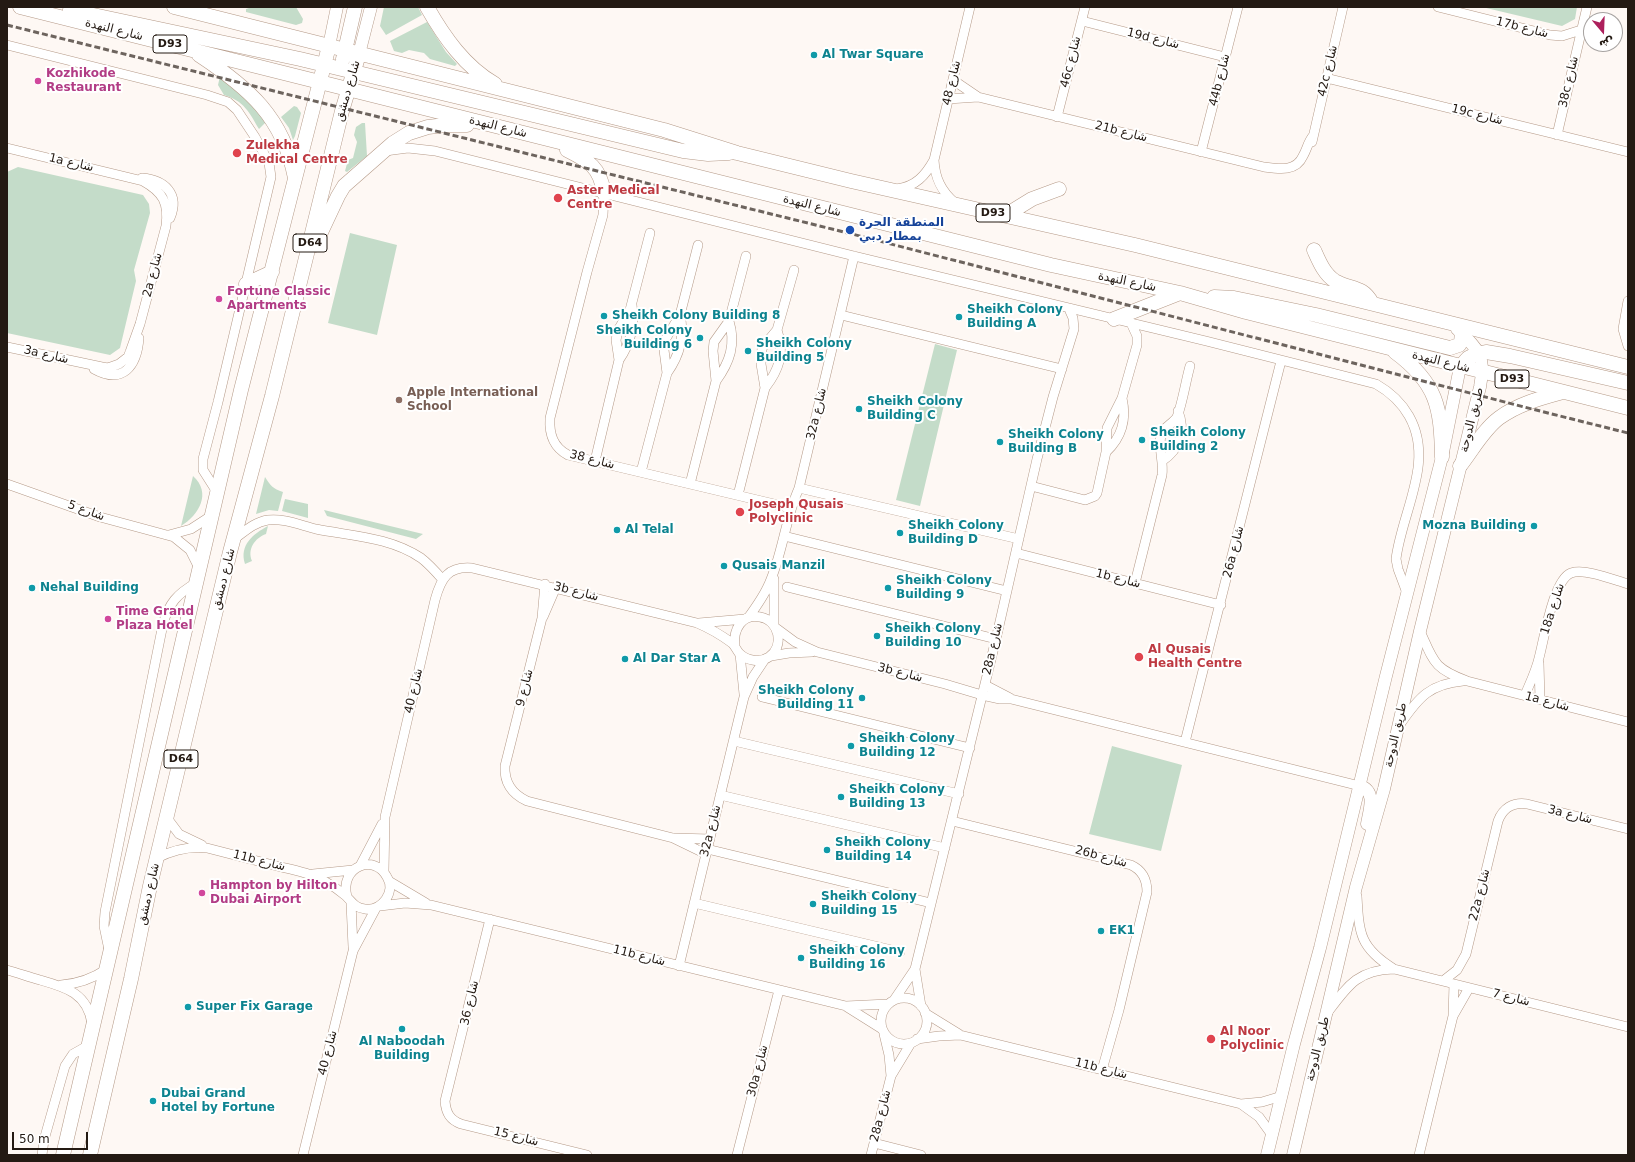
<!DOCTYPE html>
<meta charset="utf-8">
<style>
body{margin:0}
#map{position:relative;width:1635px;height:1162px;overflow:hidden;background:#fef8f4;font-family:"DejaVu Sans","Noto Sans Arabic",sans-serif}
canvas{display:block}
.frame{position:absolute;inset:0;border:8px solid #241a13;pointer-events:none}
.north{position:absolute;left:1583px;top:12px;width:40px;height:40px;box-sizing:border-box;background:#fff;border:1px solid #a7a3a1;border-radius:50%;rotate:161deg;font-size:11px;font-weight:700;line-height:16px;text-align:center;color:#241a13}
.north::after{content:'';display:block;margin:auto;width:14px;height:18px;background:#ad205c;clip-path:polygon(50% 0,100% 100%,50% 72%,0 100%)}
.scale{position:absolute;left:12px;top:1132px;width:76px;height:18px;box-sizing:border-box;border:2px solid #241a13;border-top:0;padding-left:5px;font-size:12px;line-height:14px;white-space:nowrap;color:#241a13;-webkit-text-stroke:3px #fff;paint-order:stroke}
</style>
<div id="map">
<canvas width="1635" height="1162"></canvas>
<div class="frame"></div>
<div class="north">ش</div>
<div class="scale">50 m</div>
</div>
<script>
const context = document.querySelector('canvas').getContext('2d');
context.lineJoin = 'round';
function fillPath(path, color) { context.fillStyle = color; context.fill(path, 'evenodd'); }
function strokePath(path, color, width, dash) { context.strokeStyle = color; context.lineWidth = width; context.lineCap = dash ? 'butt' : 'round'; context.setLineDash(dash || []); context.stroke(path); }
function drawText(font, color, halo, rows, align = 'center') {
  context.font = font + ' "DejaVu Sans","Noto Sans Arabic",sans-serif'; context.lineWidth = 4; context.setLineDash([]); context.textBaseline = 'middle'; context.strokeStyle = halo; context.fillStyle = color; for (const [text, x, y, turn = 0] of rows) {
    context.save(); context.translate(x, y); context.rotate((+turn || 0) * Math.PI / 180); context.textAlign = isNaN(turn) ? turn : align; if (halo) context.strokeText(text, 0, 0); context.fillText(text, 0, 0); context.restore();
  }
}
const green = new Path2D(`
 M252,7H296L303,19L302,23L296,25L246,12V9Z
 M384,7H418L422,15L386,35L380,26Z
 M1482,7H1577L1575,19L1562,26Z
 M427,22L446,52L457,64L455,66L430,59L424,53L409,50L402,53L394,51L390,41Z
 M221,72L267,121L259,129C249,112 244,101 224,95L218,85Z
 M294,106L297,107L301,113L295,136L293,140L289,128L281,117Z
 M362,123H365L367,156L347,172L345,171L348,160L353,158L357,142L354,135L356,127Z
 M18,167L143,195L149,204L150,213L134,270L136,281L120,348L110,355L7,333V172Z
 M350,233L397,245L377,335L328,323Z
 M935,344L957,350L920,506L896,500Z
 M193,476C212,493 199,515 181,526Z
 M265,477C270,485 273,489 283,492L278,511L269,510L256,514Z
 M285,499L308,504V518L282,511Z
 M324,510L423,534L416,539L327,516Z
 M268,526L266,534C255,538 247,549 252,561L245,564C239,545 253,534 268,526Z
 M1112,746L1182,765L1161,851L1089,834Z`);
const minor = new Path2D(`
 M1438,7L1550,35L1562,36L1581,30
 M1082,21L1225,57
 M7,45L207,95L228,102L237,110L255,137L269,163L271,177L218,402L203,459V470L217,492
 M1326,78L1628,152
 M953,80L978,97L1264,167C1279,169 1296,172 1303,156C1307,149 1308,142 1313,136
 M948,99L978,97
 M1057,117L1085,7
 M1557,135L1587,7
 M1312,142L1343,7
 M7,148L143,181C163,192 169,203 166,226L140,324L130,352L128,357L119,364L108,368L102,367L7,347
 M385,151L408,148L435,151L854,256L1206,341L1376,384C1390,392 1401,402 1409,416C1435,462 1402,511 1396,559L1398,569L1407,593
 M1201,152L1238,7
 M934,160C935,178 941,191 955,203
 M142,178C165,180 180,194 170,218
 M897,189C916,186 925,176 934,160L970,7
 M604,193L603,215L587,272L550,418C549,434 553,447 568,455L791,508
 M1628,301L1623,329L1628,346
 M841,315L1062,369
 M619,360C631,343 635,326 632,305
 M94,369C123,385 137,366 139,338
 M667,373C680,355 685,337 680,315
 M716,381C730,362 736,344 729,321
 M765,388C779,370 785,353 777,330
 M1106,452C1122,437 1127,420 1122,398
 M595,461L619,360L616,340L618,330L630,310L650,233
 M1162,461C1180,449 1186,431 1178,411
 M641,472L667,373L664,350L665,340L680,315L698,245
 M7,484L100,517L174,537L190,550L199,568
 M690,484L716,381L713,351L714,342L729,321L746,256
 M1031,486L1085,500L1095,496L1097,493L1106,452L1107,428L1122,398L1137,345V336L1131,323
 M799,488L1019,539
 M738,495L765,388L761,364L762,348L777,330L794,270
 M169,535L191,529L211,516
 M784,536L1007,591
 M233,540C244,532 254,522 268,520C283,518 300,525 316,529C351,536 390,537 421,558C429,564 436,572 443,580
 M1016,553L1221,605
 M774,579V624
 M1135,583L1162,475C1164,462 1158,449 1161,435C1164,426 1173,424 1177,417C1182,405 1186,380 1190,366
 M545,584L542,618L505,766C504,783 512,794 527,801L673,838L706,854
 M787,587L996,639
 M543,617L556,587
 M748,618C756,607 764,596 769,584C783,553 785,519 799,488L854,256
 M699,623L745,619
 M776,628L795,642L817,652L945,684L982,695L1000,699H1011L1360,786
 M1420,631C1434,662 1433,668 1467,681L1628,722
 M740,654L744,694
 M771,656L789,653L812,652
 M1539,663L1540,700
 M985,685L1010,698
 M1525,695C1530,683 1536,671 1539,658C1544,640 1553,580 1571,573C1585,568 1614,580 1628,584
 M762,697L970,748
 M1401,723C1419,697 1430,684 1463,681
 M734,741L959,794
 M1185,742L1281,361
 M720,795L945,848
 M167,818L179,834L202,845
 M952,821L1131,865C1142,870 1147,879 1147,892L1119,1010L1102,1070
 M674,838L710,839
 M707,849L931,903
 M157,858C173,850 189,846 207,848C230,854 254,860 277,866C294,870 311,873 326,882C333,886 340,891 346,896C352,902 355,908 365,909C382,911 396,892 387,877C375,853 339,866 347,897
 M360,866L382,824
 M384,871L385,817L435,600C441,578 448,566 472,568L697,623C709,628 721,635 732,643C735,646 736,649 739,653C747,661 760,663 769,657C785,646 779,620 760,617C742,613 733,630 735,645
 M313,874L353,870
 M389,881L426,903
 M1357,896C1359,934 1360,948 1394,969
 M351,903L353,947
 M694,903L900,952
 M380,906L405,903L431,905L846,1006L888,1004
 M490,919L445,1101C446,1113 450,1120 461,1124L587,1155
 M109,950L104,926L105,912L163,624C169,603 177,594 196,583
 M679,966L744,697L753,677L765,659
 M915,969L921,1006
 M7,970C18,973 29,977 40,980C65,987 88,993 92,1024
 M1443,981L1457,970L1466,954L1498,821C1503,808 1513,802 1527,804L1628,829
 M61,985C78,984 92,979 107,969
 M881 1021a23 23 0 1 1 46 0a23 23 0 1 1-46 0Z
 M894,1000L915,969L996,639L1037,459L1053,397L1074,329L1073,318L1069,309
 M847,1007L882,1029
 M1328,1012C1348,985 1358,970 1394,969L1628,1027
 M925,1013L959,1034
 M1453,1016L1469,988
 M884,1034L889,1055L891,1076
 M917,1039L939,1036L960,1035L1241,1104L1262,1102L1282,1096
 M1241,1104L1259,1117L1272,1135
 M874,1143L921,1155
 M42,1155L44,1140L65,1066L73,1054L89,1045
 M303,1155L353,951L376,908
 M737,1155L779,990
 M871,1155L891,1076L911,1043
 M1419,1155L1453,1016L1454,984`);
const secondary = new Path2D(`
 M329,46L337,7
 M359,54L371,7
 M1360,786C1377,791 1369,811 1367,824
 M1267,1155L1294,1044L1320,948L1386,676L1442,457L1460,367
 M1293,1155L1356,887L1384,789L1420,631L1480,387C1486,356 1479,350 1457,329`);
const primary = new Path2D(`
 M20,7L1051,265L1180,293L1246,312L1628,408
 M174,7L664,130L737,153L851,181L1135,245L1628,367
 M427,7C444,37 465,67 495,84
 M70,10L300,59L683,151L708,154L729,153
 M199,55C249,88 283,117 295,178
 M343,59L355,7
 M567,150C589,161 600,167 604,193
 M1006,215L1032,199L1059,189
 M315,245L338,196L344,186L393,143L409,133L428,127L446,125H467
 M1314,250C1319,261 1324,274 1335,281C1351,290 1362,285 1372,303
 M246,284L272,272
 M1214,297L1234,298L1316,315L1450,348L1459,345L1461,342L1462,333
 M1114,319L1180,293
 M1395,352C1437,383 1441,407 1442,457
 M1460,367L1468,358L1474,355L1486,352L1510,356L1628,383
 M1460,466C1472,451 1483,430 1499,418C1518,404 1541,398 1563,392
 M63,1155L241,390L329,46
 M90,1155L131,979L150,886L230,552L272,396L342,111L359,54`);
const rail = new Path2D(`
 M7,25L848,233L1532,409L1628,433`);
const markers = [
 [814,55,4,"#0f9aa8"],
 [38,81,4,"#d1479c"],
 [237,153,5,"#e0444e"],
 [558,198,5,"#e0444e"],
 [850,230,5,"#1a4fb4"],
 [219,299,4,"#d1479c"],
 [604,316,4,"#0f9aa8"],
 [959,317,4,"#0f9aa8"],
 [700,338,4,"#0f9aa8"],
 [748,351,4,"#0f9aa8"],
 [399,400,4,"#8d6e63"],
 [859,409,4,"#0f9aa8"],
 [1142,440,4,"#0f9aa8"],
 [1000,442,4,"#0f9aa8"],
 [740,512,5,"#e0444e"],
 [1534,526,4,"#0f9aa8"],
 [617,530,4,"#0f9aa8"],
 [900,533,4,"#0f9aa8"],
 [724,566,4,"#0f9aa8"],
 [32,588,4,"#0f9aa8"],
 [888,588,4,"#0f9aa8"],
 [108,619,4,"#d1479c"],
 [877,636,4,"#0f9aa8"],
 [1139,657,5,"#e0444e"],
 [625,659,4,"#0f9aa8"],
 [862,698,4,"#0f9aa8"],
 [851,746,4,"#0f9aa8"],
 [841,797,4,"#0f9aa8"],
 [827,850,4,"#0f9aa8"],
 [202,893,4,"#d1479c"],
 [813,904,4,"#0f9aa8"],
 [1101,931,4,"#0f9aa8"],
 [801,958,4,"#0f9aa8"],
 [188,1007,4,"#0f9aa8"],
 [402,1029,4,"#0f9aa8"],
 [1211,1039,5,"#e0444e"],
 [153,1101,4,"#0f9aa8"]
];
const shields = [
 [170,44,34],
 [993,213,34],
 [310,243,34],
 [1512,379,34],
 [181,759,34]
];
const shieldNames = [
 ["D93",170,44],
 ["D93",993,213],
 ["D64",310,243],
 ["D93",1512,379],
 ["D64",181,759]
];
const streetNames = [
 ["17b شارع",1522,28,14],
 ["شارع النهدة",114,30,14],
 ["19d شارع",1153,39,14],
 ["46c شارع",1071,62,-76],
 ["42c شارع",1328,71,-77],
 ["44b شارع",1220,80,-76],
 ["38c شارع",1569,82,-77],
 ["شارع 48",952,83,-77],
 ["شارع دمشق",348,91,-74],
 ["19c شارع",1477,115,14],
 ["شارع النهدة",498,127,14],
 ["21b شارع",1121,132,14],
 ["1a شارع",71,163,13],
 ["شارع النهدة",812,206,14],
 ["2a شارع",153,275,-75],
 ["شارع النهدة",1127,282,12],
 ["3a شارع",46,355,13],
 ["شارع النهدة",1441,362,14],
 ["32a شارع",817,414,-77],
 ["طريق الدوحة",1472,420,-76],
 ["شارع 38",592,460,14],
 ["شارع 5",86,511,20],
 ["26a شارع",1234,552,-76],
 ["شارع دمشق",224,579,-76],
 ["1b شارع",1118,579,14],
 ["3b شارع",576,592,14],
 ["18a شارع",1553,609,-72],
 ["28a شارع",993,649,-77],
 ["3b شارع",900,673,14],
 ["شارع 9",525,688,-76],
 ["شارع 40",414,691,-77],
 ["1a شارع",1547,702,15],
 ["طريق الدوحة",1396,735,-77],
 ["3a شارع",1570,815,14],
 ["32a شارع",711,831,-76],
 ["26b شارع",1101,857,15],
 ["11b شارع",259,861,14],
 ["شارع دمشق",149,894,-77],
 ["22a شارع",1480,895,-76],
 ["11b شارع",639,956,14],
 ["شارع 7",1511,998,14],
 ["شارع 36",470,1003,-77],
 ["طريق الدوحة",1318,1049,-76],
 ["شارع 40",328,1053,-76],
 ["11b شارع",1101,1069,14],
 ["30a شارع",758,1071,-76],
 ["28a شارع",881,1116,-76],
 ["شارع 15",516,1137,14]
];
const cultureNames = [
 ["Al Twar Square",822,55],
 ["Sheikh Colony",967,310],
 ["Building A",967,324],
 ["Sheikh Colony Building 8",612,316],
 ["Sheikh Colony",692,331,"right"],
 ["Building 6",692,345,"right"],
 ["Sheikh Colony",756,344],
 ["Building 5",756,358],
 ["Sheikh Colony",867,402],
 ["Building C",867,416],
 ["Sheikh Colony",1150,433],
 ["Building 2",1150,447],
 ["Sheikh Colony",1008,435],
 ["Building B",1008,449],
 ["Sheikh Colony",908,526],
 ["Building D",908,540],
 ["Mozna Building",1526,526,"right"],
 ["Al Telal",625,530],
 ["Qusais Manzil",732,566],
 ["Sheikh Colony",896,581],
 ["Building 9",896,595],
 ["Nehal Building",40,588],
 ["Sheikh Colony",885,629],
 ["Building 10",885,643],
 ["Al Dar Star A",633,659],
 ["Sheikh Colony",854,691,"right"],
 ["Building 11",854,705,"right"],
 ["Sheikh Colony",859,739],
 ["Building 12",859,753],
 ["Sheikh Colony",849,790],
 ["Building 13",849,804],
 ["Sheikh Colony",835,843],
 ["Building 14",835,857],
 ["Sheikh Colony",821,897],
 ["Building 15",821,911],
 ["EK1",1109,931],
 ["Sheikh Colony",809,951],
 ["Building 16",809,965],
 ["Super Fix Garage",196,1007],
 ["Al Naboodah",402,1042,"center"],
 ["Building",402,1056,"center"],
 ["Dubai Grand",161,1094],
 ["Hotel by Fortune",161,1108]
];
const hotelNames = [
 ["Kozhikode",46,74],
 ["Restaurant",46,88],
 ["Fortune Classic",227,292],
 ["Apartments",227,306],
 ["Time Grand",116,612],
 ["Plaza Hotel",116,626],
 ["Hampton by Hilton",210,886],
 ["Dubai Airport",210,900]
];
const healthNames = [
 ["Zulekha",246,146],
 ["Medical Centre",246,160],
 ["Aster Medical",567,191],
 ["Centre",567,205],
 ["Joseph Qusais",749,505],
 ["Polyclinic",749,519],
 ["Al Qusais",1148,650],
 ["Health Centre",1148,664],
 ["Al Noor",1220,1032],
 ["Polyclinic",1220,1046]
];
const transitNames = [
 ["المنطقة الحرة",859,223],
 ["بمطار دبي",859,237]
];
const educationNames = [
 ["Apple International",407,393],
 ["School",407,407]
];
fillPath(green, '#c4dcc9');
strokePath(minor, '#b59a88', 10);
strokePath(secondary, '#b59a88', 13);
strokePath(primary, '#b59a88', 15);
strokePath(minor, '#fff', 9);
strokePath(secondary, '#fff', 12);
strokePath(primary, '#fff', 14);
strokePath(rail, '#6d645e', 3, [6, 3]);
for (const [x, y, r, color] of markers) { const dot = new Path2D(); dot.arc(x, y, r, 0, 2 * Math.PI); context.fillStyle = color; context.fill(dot); strokePath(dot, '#fff', 1.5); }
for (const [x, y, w] of shields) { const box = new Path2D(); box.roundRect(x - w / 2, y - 9, w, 18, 3); context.fillStyle = '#fff'; context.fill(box); strokePath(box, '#241a13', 1); }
drawText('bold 11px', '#241a13', null, shieldNames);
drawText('12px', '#241a13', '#fff', streetNames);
drawText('bold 12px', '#0d838f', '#fff', cultureNames, 'left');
drawText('bold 12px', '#b23c85', '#fff', hotelNames, 'left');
drawText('bold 12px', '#be3a42', '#fff', healthNames, 'left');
drawText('bold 12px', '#164399', '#fff', transitNames, 'left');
drawText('bold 12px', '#785e54', '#fff', educationNames, 'left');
</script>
